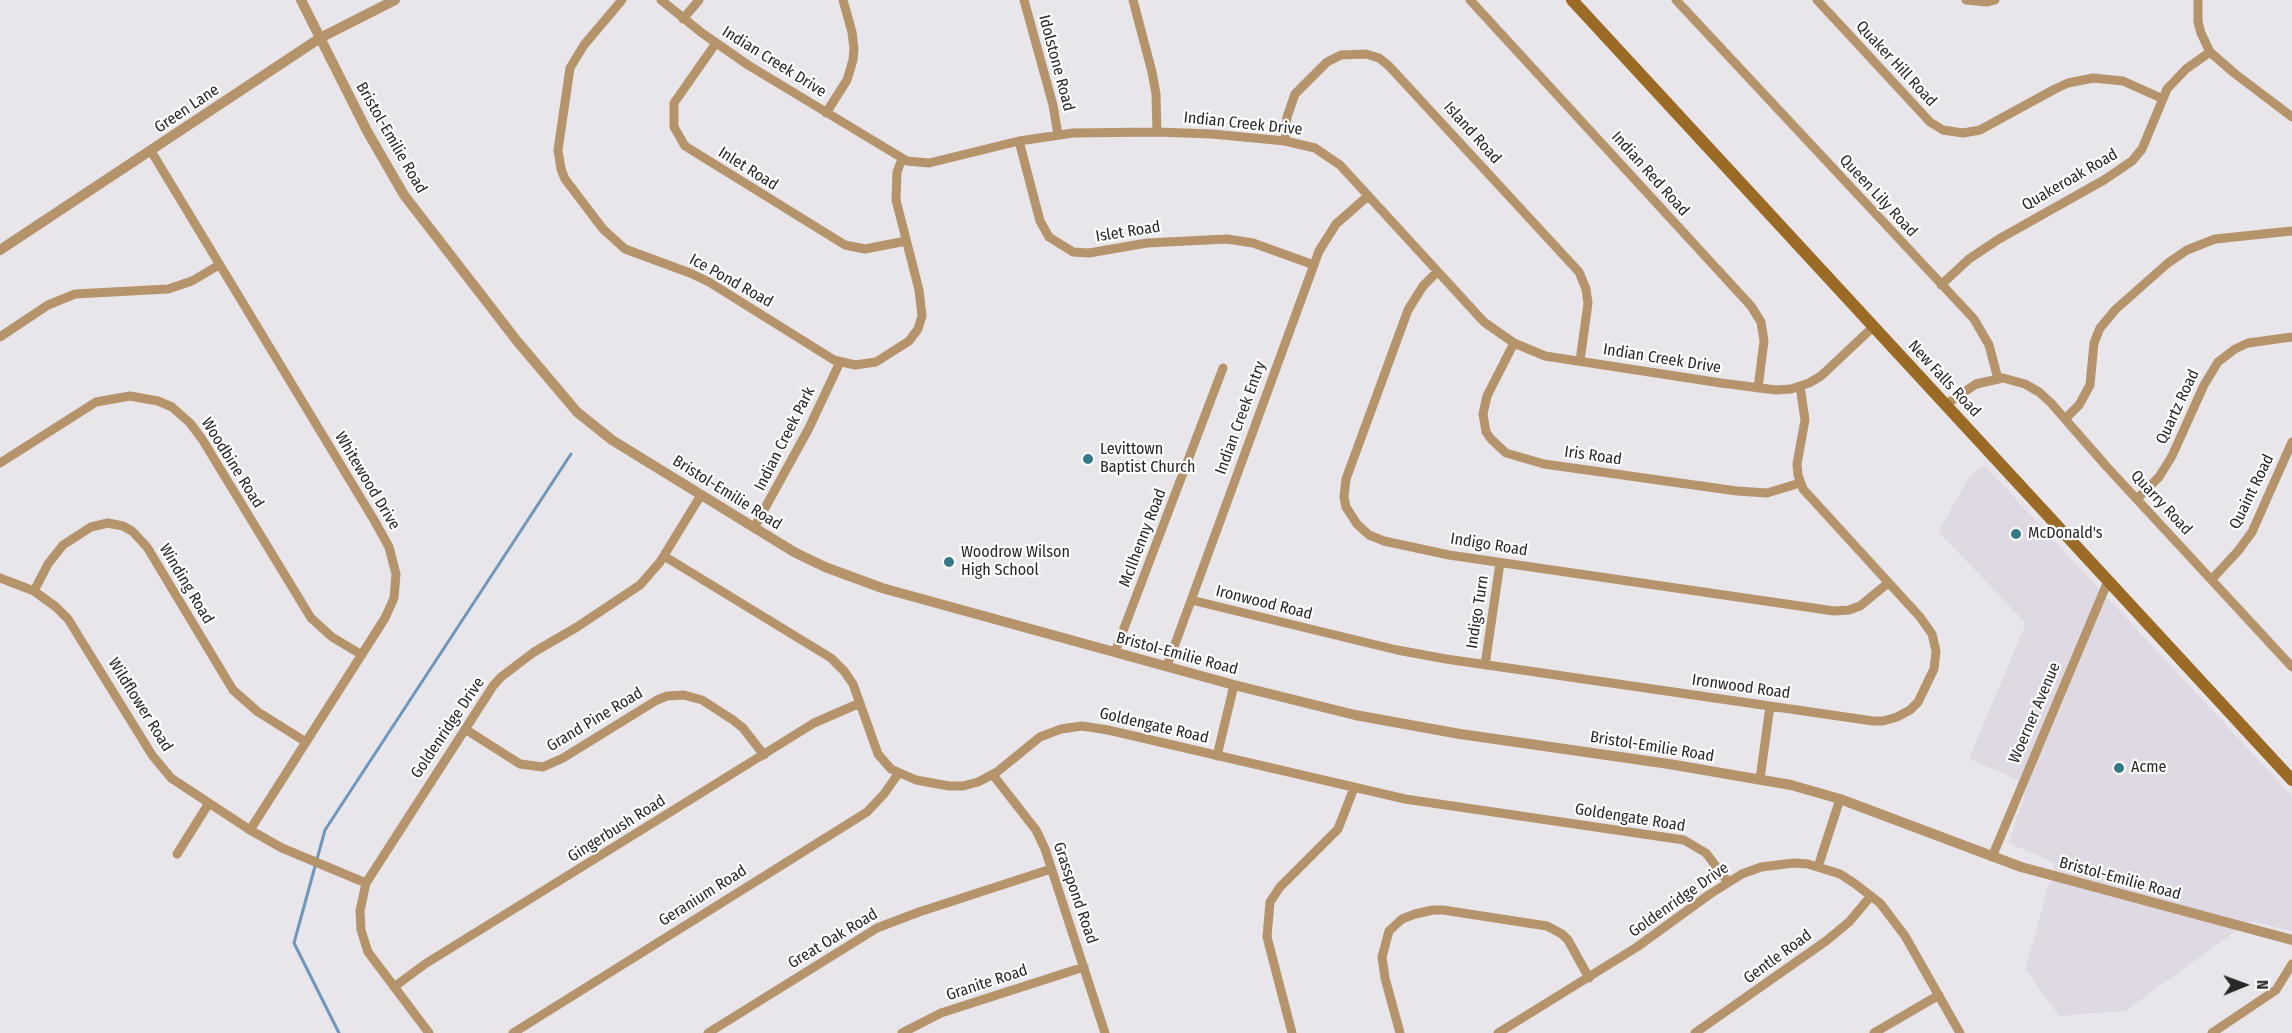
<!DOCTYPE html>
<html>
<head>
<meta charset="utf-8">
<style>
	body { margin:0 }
	#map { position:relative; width:2292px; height:1033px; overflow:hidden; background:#e8e6ea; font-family:"Fira Sans Condensed",sans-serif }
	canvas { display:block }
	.north { position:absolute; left:2214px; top:955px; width:60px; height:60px; -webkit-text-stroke:4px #fff; paint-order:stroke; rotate:89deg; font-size:16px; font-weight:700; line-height:24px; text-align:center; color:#282729 }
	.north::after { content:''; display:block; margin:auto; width:21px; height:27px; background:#282729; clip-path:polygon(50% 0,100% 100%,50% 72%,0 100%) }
</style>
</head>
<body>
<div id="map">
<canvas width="2292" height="1033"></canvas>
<div class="north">N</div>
</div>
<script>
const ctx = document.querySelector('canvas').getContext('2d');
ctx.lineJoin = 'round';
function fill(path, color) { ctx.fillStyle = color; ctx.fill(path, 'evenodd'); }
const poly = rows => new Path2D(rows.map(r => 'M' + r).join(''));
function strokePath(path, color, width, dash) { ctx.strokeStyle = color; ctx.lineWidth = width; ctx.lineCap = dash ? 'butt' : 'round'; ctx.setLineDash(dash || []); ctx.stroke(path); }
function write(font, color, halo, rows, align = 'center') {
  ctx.font = font + ' "Fira Sans Condensed",sans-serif'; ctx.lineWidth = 4.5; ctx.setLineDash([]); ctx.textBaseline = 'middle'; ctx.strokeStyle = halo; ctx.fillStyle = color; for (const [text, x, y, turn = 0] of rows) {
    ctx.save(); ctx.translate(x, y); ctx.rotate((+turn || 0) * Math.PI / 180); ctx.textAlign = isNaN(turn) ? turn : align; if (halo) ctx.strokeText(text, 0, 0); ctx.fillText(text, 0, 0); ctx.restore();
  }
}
fill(poly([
	[1985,466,2292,796,2292,931,2250,921,2125,1011,2059,1016,2025,969,2055,863,2009,843,2028,784,1969,759,2026,623,1938,532,1971,474]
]), '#dfd9e4');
strokePath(poly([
	[339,1033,294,943,325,830,571,454]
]), '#7096ba', 3);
strokePath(poly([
	[622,0,584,45,570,68,558,150,561,169,565,179,603,229,625,249,690,273,709,282,834,360,855,365,876,362,909,341,918,329,922,316,919,290,896,200,897,172,902,159],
	[661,0,702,33,748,65,907,161,929,163,1019,141,1073,133,1157,132,1212,134,1285,141,1315,148,1340,165,1484,322,1514,343,1545,356,1721,383,1776,390,1791,389,1809,383,1821,376,1873,327],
	[1024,0,1053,105,1058,135],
	[1133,0,1152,72,1156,94,1157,132],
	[1470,0,1751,306,1761,322,1764,341,1758,388],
	[1676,0,1974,319,1989,345,1998,379],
	[1817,0,1930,122,1943,130,1963,133,1980,130,2055,89,2068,83,2093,78,2123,81,2161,98],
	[1966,0,1987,2,1995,0],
	[2198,0,2198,22,2201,33,2210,52,2234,73,2292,117],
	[683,19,699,0],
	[716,43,674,103,674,127,685,146,845,245,865,249,906,241],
	[826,113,847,80,853,60,854,49,852,32,843,0],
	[1019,141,1040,221,1049,237,1073,252,1089,253,1147,243,1227,239,1253,243,1314,265],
	[1285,141,1287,117,1295,94,1327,62,1341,55,1366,54,1379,58,1389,66,1579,272,1586,289,1588,303,1580,361],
	[151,151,374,520,389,547,396,574,394,598,385,618,250,830],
	[1437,272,1423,286,1408,310,1346,479,1344,497,1346,507,1357,524,1369,535,1384,541,1449,555,1834,611,1849,610,1860,606,1888,583],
	[1941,285,1969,259,1999,239,2104,180,2132,161,2142,149,2167,89,2186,69,2210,52],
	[0,337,48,305,75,294,168,289,192,281,219,265],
	[1514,343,1487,396,1483,414,1486,432,1491,439,1506,453,1544,464,1737,491,1767,493,1800,483],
	[1945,405,1976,384,2003,378,2025,384,2039,392,2051,403,2107,467,2292,667],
	[2065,419,2079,405,2090,385,2094,343,2100,328,2116,309,2168,263,2187,250,2215,239,2292,231],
	[0,463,96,402,130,396,158,401,172,407,190,423,202,439,311,618,332,637,362,655],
	[2137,499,2159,477,2172,456,2204,385,2218,362,2235,349,2248,343,2292,337],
	[754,528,809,428,840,362],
	[664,556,831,658,844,671,853,684,878,754,891,769,916,780,949,786,963,786,978,782,997,772,1040,737,1061,729,1082,726,1108,730,1405,799,1684,840,1706,853,1728,882],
	[0,578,34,591,56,607,68,619,152,755,171,778,250,830,282,848,366,883],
	[2212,579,2238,551,2252,532,2292,442],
	[34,591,48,564,63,545,91,527,108,523,123,526,132,531,147,547,233,690,258,712,306,742],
	[1191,600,1397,650,1446,659,1873,721,1883,721,1897,717,1910,710,1918,702,1934,669,1936,651,1932,634,1920,617,1803,489,1798,475,1797,464,1805,420,1800,386],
	[1115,652,1223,368],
	[1485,665,1500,563],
	[1167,666,1319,251,1336,224,1368,196],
	[465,729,520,764,543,767,563,758,657,700,667,696,684,695,702,700,733,720,743,728,764,755],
	[1217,756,1234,685],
	[993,775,1036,830,1045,849,1105,1033],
	[1760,779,1770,706],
	[177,854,209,803],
	[1992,857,2108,581],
	[1818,867,1840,799],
	[394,987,425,964,814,723,860,703],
	[429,1033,368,952,361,930,360,911,366,883,493,686,501,677,534,652,577,627,640,585,660,562,701,495],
	[513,1033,867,812,884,794,898,774],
	[708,1033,877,928,919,912,1051,869],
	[902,1033,941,1013,1084,967],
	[1292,1033,1267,937,1270,902,1280,887,1338,829,1354,788],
	[1400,1033,1385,978,1382,957,1389,931,1402,919,1415,914,1433,910,1443,910,1547,926,1562,934,1568,940,1589,978],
	[1498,1033,1637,947,1710,894,1742,874,1761,867,1794,863,1808,864,1840,874,1854,883,1880,903,1905,936,1960,1033],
	[1695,1033,1826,941,1849,922,1871,896],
	[1874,1033,1939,995],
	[2212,1033,2276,990,2292,964]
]), '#b5946b', 9);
strokePath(poly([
	[301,0,367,131,404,195,517,341,577,412,612,440,794,552,825,567,882,588,1234,685,1355,715,1460,734,1669,764,1791,785,1840,799,2021,867,2292,940],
	[0,250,320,38,395,0]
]), '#b5946b', 10);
strokePath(poly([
	[1572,0,2292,780]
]), '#9b6a25', 12);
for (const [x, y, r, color] of [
	[1088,459,6,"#357989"],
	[2016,534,6,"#357989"],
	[949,562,6,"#357989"],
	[2119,768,6,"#357989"]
]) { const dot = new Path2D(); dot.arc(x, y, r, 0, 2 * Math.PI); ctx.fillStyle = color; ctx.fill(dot); strokePath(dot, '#fff', 2); }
write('16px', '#282729', '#fff', [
	["Indian Creek Drive",774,62,32],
	["Idolstone Road",1056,63,75],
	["Quaker Hill Road",1896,64,47],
	["Green Lane",187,109,-34],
	["Indian Creek Drive",1243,124,6],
	["Island Road",1472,133,48],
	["Bristol-Emilie Road",391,138,60],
	["Inlet Road",748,169,32],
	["Indian Red Road",1650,174,48],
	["Quakeroak Road",2070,180,-30],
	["Queen Lily Road",1878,196,47],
	["Islet Road",1128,232,-9],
	["Ice Pond Road",731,281,29],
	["Indian Creek Drive",1662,359,9],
	["New Falls Road",1944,379,47],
	["Quartz Road",2178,407,-65],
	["Indian Creek Entry",1241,418,-70],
	["Indian Creek Park",785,439,-63],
	["Iris Road",1593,456,8],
	["Woodbine Road",232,463,58],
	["Whitewood Drive",367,481,59],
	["Quaint Road",2252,492,-64],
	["Bristol-Emilie Road",727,493,32],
	["Quarry Road",2161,503,47],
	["McIlhenny Road",1143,538,-69],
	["Indigo Road",1489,545,9],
	["Winding Road",186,584,59],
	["Ironwood Road",1264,603,14],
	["Indigo Turn",1478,612,-81],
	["Bristol-Emilie Road",1177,654,15],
	["Ironwood Road",1741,687,8],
	["Wildflower Road",140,705,58],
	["Woerner Avenue",2035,713,-67],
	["Grand Pine Road",595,720,-31],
	["Goldengate Road",1154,726,13],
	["Goldenridge Drive",448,728,-56],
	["Bristol-Emilie Road",1652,747,9],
	["Goldengate Road",1630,818,9],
	["Gingerbush Road",617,829,-32],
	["Bristol-Emilie Road",2120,879,15],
	["Grasspond Road",1075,893,71],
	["Geranium Road",703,896,-32],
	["Goldenridge Drive",1679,900,-35],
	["Great Oak Road",833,939,-31],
	["Gentle Road",1778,957,-36],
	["Granite Road",987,983,-18]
]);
write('16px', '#282729', '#fff', [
	["Levittown",1100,450],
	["Baptist Church",1100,468],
	["McDonald's",2028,534],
	["Woodrow Wilson",961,553],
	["High School",961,571],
	["Acme",2131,768]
], 'left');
</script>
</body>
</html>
